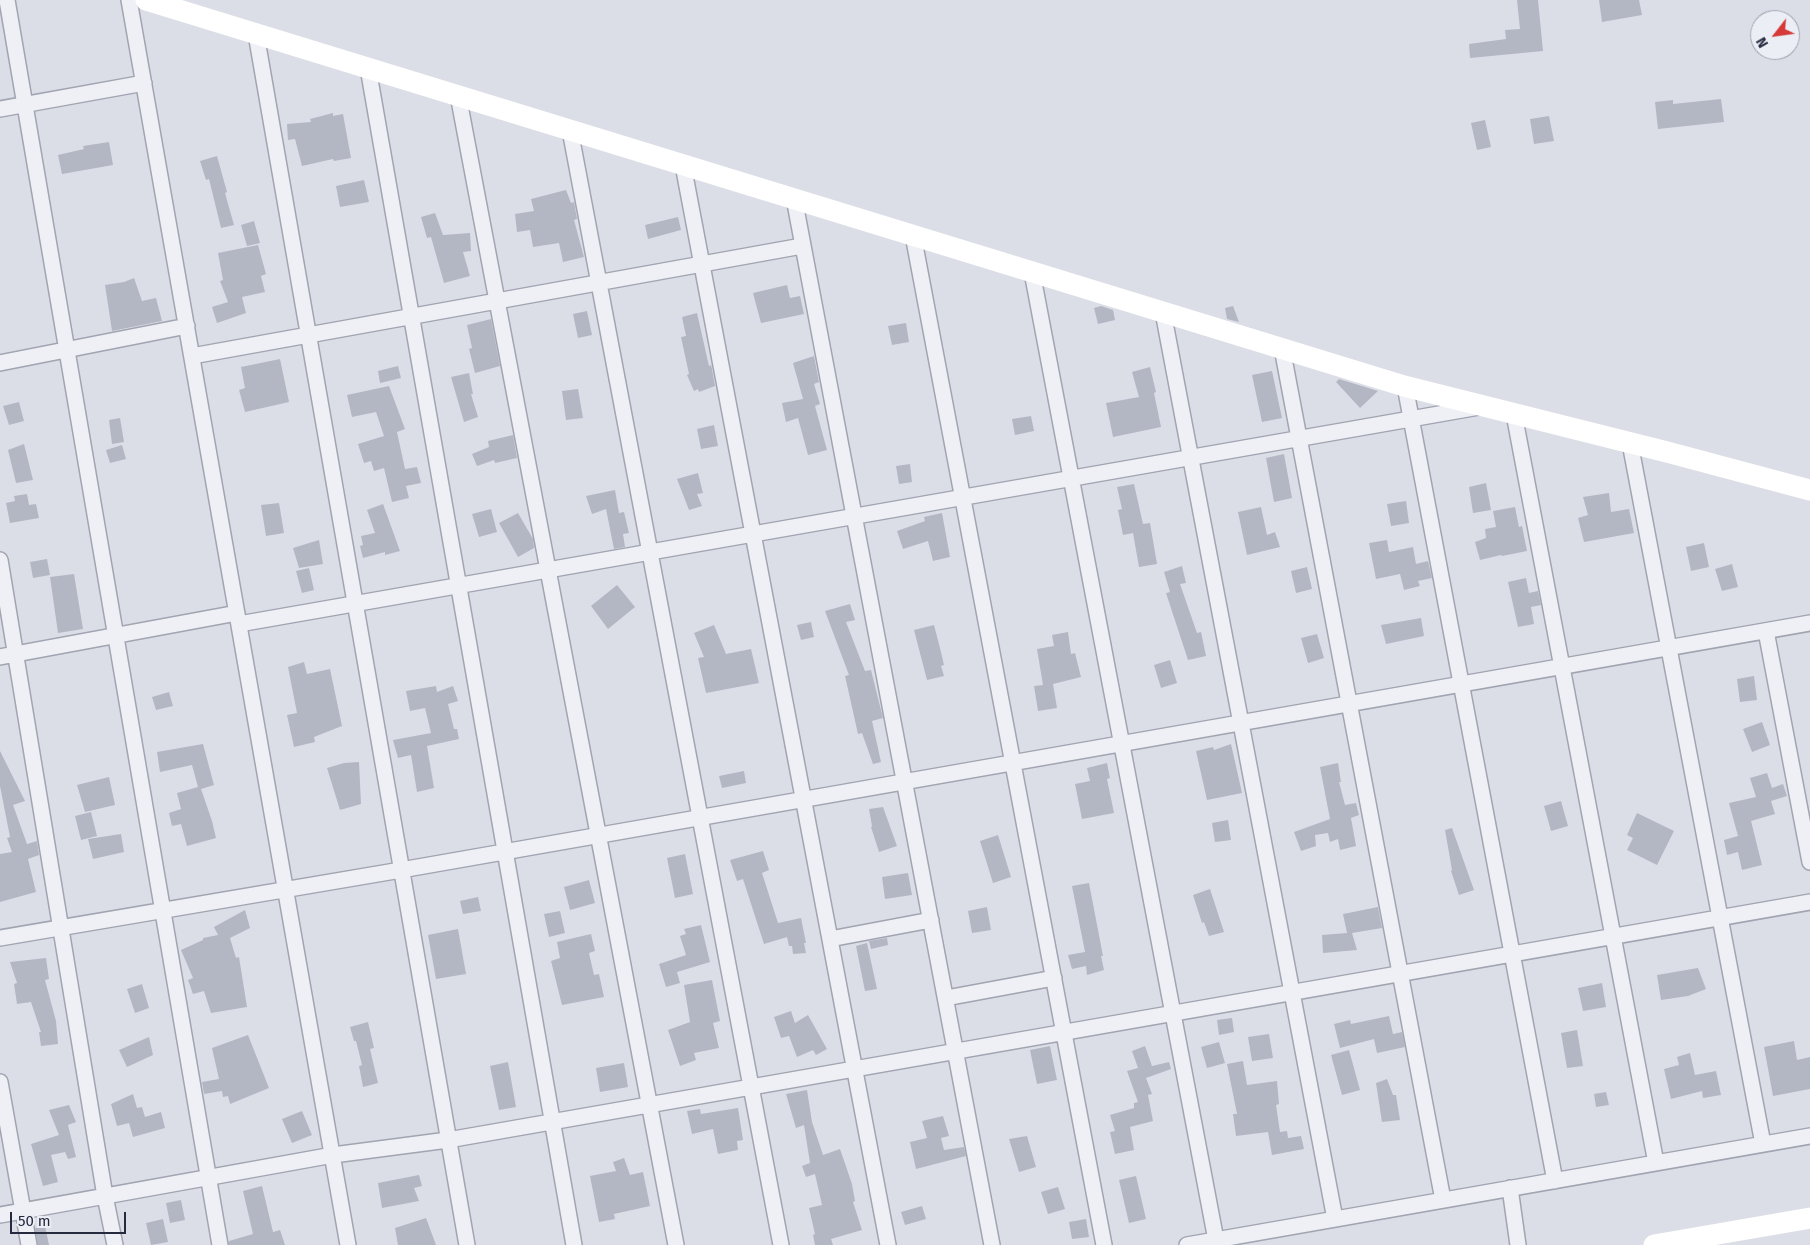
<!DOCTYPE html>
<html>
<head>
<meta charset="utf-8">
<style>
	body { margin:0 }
	#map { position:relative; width:1810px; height:1245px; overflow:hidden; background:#dcdee7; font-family:"Fira Sans",sans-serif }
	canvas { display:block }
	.north { position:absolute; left:1750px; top:10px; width:50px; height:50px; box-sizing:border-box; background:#ebeef5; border:1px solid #9ca0ac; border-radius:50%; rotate:240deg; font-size:14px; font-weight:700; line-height:20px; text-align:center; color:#252a3e }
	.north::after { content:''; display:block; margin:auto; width:18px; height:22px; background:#d53a38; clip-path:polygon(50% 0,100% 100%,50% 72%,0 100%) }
	.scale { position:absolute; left:10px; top:1212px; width:116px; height:22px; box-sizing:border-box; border:2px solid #252a3e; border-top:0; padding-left:6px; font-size:15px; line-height:18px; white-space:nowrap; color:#252a3e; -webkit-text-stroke:4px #ebeef5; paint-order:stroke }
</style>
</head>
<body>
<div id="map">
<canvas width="1810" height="1245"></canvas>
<div class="north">N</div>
<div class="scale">50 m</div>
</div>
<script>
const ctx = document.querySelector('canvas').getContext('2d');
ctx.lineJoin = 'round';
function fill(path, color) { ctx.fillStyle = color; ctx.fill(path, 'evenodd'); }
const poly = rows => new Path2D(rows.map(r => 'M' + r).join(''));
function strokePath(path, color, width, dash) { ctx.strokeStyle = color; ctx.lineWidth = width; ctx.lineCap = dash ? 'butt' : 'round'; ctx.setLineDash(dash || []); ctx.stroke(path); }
fill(poly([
	[1517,0,1538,0,1543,51,1470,58,1469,44,1506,39,1505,30,1520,29],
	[1599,0,1639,0,1642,15,1602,22],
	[1721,99,1724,122,1658,129,1655,102,1673,100,1673,104],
	[333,113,333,116,343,114,351,158,334,161,333,159,302,166,295,139,288,140,287,124,311,122,310,119],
	[1549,116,1554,141,1534,144,1530,119],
	[1485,120,1491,147,1477,150,1471,123],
	[109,142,113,165,62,174,58,155,84,149,83,146],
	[217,156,227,192,225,193,234,225,221,228,209,179,206,180,200,161],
	[364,180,369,202,340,207,336,186],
	[566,190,571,203,574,202,577,219,574,220,584,257,563,262,559,243,533,247,530,230,517,232,515,214,534,211,531,199],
	[435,213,443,235,470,233,471,251,463,252,470,276,444,283,431,237,427,238,421,217],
	[678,217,681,230,648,239,645,225],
	[254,221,260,243,247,246,241,225],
	[258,245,266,274,261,276,265,292,242,297,246,313,217,323,212,307,228,302,220,281,223,280,218,253],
	[134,278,142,301,156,298,162,321,112,331,105,285,124,282],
	[787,285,790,298,800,296,804,314,761,323,753,293],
	[1101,306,1113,310,1115,320,1098,324,1094,308],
	[1233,306,1239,322,1227,319,1225,308],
	[587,311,592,335,578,338,573,314],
	[697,313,709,366,711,365,712,369,715,386,699,392,698,389,694,391,687,375,689,374,681,337,686,336,682,317],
	[491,319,500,366,475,373,469,349,472,348,467,325],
	[906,323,909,342,892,345,888,326],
	[814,356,819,382,814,384,820,404,815,406,827,450,808,455,798,418,786,422,782,403,803,399,793,363],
	[280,359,289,402,245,412,239,390,245,388,241,367],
	[398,366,401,378,380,383,378,371],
	[1150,367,1156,392,1154,393,1161,427,1113,437,1106,403,1139,397,1132,372],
	[1272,371,1282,418,1262,422,1252,375],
	[469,373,473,394,471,394,478,417,464,422,451,377],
	[1339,379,1378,391,1360,408,1336,382],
	[389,386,405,429,397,432,405,469,417,467,421,483,406,486,409,498,392,502,384,468,374,471,371,461,364,463,358,444,384,436,376,412,352,417,347,395],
	[578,389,583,418,566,420,562,391],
	[19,402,24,421,9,425,3,406],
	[1031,416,1034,431,1015,435,1012,419],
	[120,418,124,442,112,444,109,420],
	[714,425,718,446,701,449,697,429],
	[513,435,517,458,495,463,494,460,477,466,472,454,489,447,488,441],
	[24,444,33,480,16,483,8,450],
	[122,445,126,459,110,463,106,450],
	[1284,454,1292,498,1274,502,1266,458],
	[910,464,912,482,899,484,896,466],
	[698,473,703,493,697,494,702,506,689,510,677,479],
	[1486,483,1491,510,1473,513,1469,487],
	[1134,484,1143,524,1150,523,1157,564,1139,567,1133,533,1123,535,1118,510,1122,509,1117,487],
	[615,490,619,513,624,512,629,533,623,534,625,547,614,549,606,509,592,514,586,496],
	[1609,493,1611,512,1629,509,1634,533,1584,542,1578,518,1588,515,1583,497],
	[27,494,29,505,36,504,39,518,10,523,6,503,15,501,14,496],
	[1406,501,1409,523,1391,526,1387,504],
	[279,503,284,533,266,536,261,505],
	[383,504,400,551,385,555,385,552,363,558,360,546,363,545,361,536,375,533,367,510],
	[1261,507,1267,535,1275,532,1280,547,1247,555,1238,512],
	[1515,507,1519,527,1522,526,1527,551,1502,556,1501,555,1480,560,1475,542,1486,538,1485,529,1496,527,1493,511],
	[491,509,497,532,479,537,472,514],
	[518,513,533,539,534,548,518,557,499,523],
	[942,513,950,557,933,561,928,541,903,549,897,531,925,521,924,517],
	[319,540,323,564,299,568,293,548],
	[1387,540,1389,552,1413,547,1416,564,1428,561,1432,578,1418,581,1420,586,1404,590,1400,574,1376,579,1369,543],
	[1704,543,1709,567,1691,571,1686,547],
	[47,559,50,575,33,578,30,562],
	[1732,564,1738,587,1722,591,1715,569],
	[1182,566,1186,583,1180,584,1197,633,1201,632,1206,656,1188,660,1166,593,1170,592,1164,572],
	[1307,567,1312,589,1296,593,1291,571],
	[309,568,314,590,302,593,296,571],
	[74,574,83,629,58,633,50,577],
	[1526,578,1529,593,1538,591,1541,605,1531,607,1534,624,1518,627,1508,582],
	[617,585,635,607,608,629,591,606],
	[850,604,855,620,846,622,865,671,871,670,883,718,872,721,881,762,873,764,862,733,858,734,845,676,849,675,825,611],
	[1421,618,1424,636,1386,644,1381,625],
	[811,622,814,637,801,640,797,625],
	[714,625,726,654,751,649,759,683,706,693,698,658,704,657,694,633],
	[934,625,941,652,944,665,941,666,944,676,927,680,914,630],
	[1068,632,1071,654,1075,653,1081,677,1053,684,1057,708,1038,711,1034,686,1043,685,1037,649,1054,646,1052,635],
	[1317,634,1324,658,1308,663,1301,638],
	[1170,660,1177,683,1161,688,1154,665],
	[304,662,307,674,330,669,342,726,314,737,315,742,294,747,287,715,297,713,288,667],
	[1754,676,1757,700,1740,702,1737,679],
	[436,686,437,692,453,686,458,701,448,704,454,729,457,729,459,739,427,746,434,788,417,792,411,755,398,758,393,740,431,733,425,708,410,711,406,691],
	[169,692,173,706,156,710,152,697],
	[1762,722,1770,745,1752,752,1743,729],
	[203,744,214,785,201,789,212,821,216,838,187,846,181,824,172,826,169,813,181,809,177,793,198,787,192,765,160,772,157,752],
	[1231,744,1242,793,1207,800,1196,751,1213,747,1214,750],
	[0,751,25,801,13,805,27,844,37,841,39,855,28,859,36,892,0,902,0,854,12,852,7,838,10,837,0,786],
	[359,762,361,804,340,810,327,768,344,763],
	[1107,763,1110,778,1107,779,1114,813,1082,819,1075,784,1090,781,1087,768],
	[1338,763,1341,782,1339,782,1345,805,1356,803,1359,815,1351,818,1356,846,1340,850,1338,839,1330,842,1328,833,1315,835,1316,846,1301,851,1294,832,1330,819,1320,767],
	[744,771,746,783,722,788,719,776],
	[1767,773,1772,788,1783,784,1787,796,1771,801,1775,814,1751,821,1762,865,1742,870,1738,852,1727,855,1724,840,1738,836,1729,803,1756,797,1750,778],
	[109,777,115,805,85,812,77,785],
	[1561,801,1568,826,1551,831,1544,806],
	[883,807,897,846,879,852,871,827,872,826,869,809],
	[91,812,97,836,81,840,75,816],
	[1637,813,1674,831,1657,865,1627,850,1633,838,1627,835],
	[1228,820,1231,840,1215,842,1212,823],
	[1452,828,1474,890,1459,895,1451,871,1452,870,1445,830],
	[121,834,124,852,93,859,88,839],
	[998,835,1011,877,993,883,980,841],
	[763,851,769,870,762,873,778,923,801,918,806,943,804,943,806,953,793,954,792,946,789,946,787,937,764,944,743,879,737,881,730,860],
	[685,854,693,894,675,898,667,858],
	[908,873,912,895,885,899,882,877],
	[589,880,595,903,570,910,564,887],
	[1089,883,1103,956,1101,956,1104,970,1087,975,1086,966,1072,969,1068,955,1085,952,1072,886],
	[1210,889,1224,932,1209,936,1204,922,1202,923,1193,895],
	[478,897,481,911,463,914,460,901],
	[987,907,991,930,972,933,968,911],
	[1378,907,1382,928,1352,933,1357,950,1323,953,1322,935,1347,933,1343,914],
	[245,910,250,928,230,938,236,958,239,957,247,1007,211,1013,204,991,193,994,188,980,193,978,181,950,203,940,203,938,218,935,214,927],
	[560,911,565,933,549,937,544,914],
	[701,925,710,962,677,972,680,983,666,987,659,964,686,955,680,936,686,934,684,929],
	[458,929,466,974,436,979,428,935],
	[591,934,595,951,589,953,594,975,599,974,604,997,562,1005,551,961,560,958,557,942],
	[887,938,888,945,871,949,869,941],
	[867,943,877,989,865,991,856,946],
	[46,958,49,979,45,980,56,1021,58,1044,41,1046,39,1032,41,1032,31,1002,17,1004,14,984,17,983,10,962],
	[1698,968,1706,989,1688,996,1661,1000,1657,975],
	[712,980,720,1021,713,1023,719,1048,694,1053,696,1060,680,1066,668,1030,690,1022,684,985],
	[1602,983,1606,1007,1583,1011,1578,988],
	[142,984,149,1008,135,1013,127,989],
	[791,1011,795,1023,808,1015,827,1049,816,1055,813,1050,797,1057,789,1036,781,1038,774,1017],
	[1389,1016,1393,1034,1402,1032,1405,1047,1377,1053,1374,1039,1340,1048,1334,1024,1350,1020,1351,1024],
	[1232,1018,1234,1032,1219,1035,1217,1020],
	[368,1022,374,1048,370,1049,378,1083,363,1087,359,1066,362,1065,356,1041,354,1041,350,1027],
	[1577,1030,1583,1066,1567,1068,1561,1033],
	[1269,1034,1273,1058,1252,1061,1248,1037],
	[248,1035,269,1088,230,1104,228,1096,223,1097,222,1091,204,1094,202,1082,219,1079,212,1048],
	[149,1037,153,1055,127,1067,119,1050],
	[1794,1041,1797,1060,1810,1057,1810,1089,1773,1096,1764,1047],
	[1219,1042,1225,1063,1207,1068,1201,1047],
	[1050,1046,1057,1080,1037,1084,1030,1050],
	[1145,1046,1152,1066,1169,1062,1171,1069,1146,1078,1152,1094,1148,1095,1153,1121,1130,1127,1134,1150,1115,1154,1110,1132,1115,1131,1110,1115,1134,1108,1134,1103,1138,1102,1127,1071,1138,1068,1132,1051],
	[1349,1050,1360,1090,1342,1095,1331,1055],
	[1690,1053,1695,1075,1716,1071,1721,1095,1703,1098,1702,1091,1671,1099,1664,1069,1679,1065,1677,1057],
	[1243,1061,1247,1085,1277,1081,1279,1104,1276,1105,1280,1132,1287,1131,1288,1138,1301,1136,1304,1149,1272,1155,1268,1132,1236,1136,1233,1114,1237,1114,1227,1064],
	[508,1062,516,1107,499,1110,490,1066],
	[624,1063,628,1087,600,1092,596,1068],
	[1387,1079,1393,1095,1396,1095,1400,1120,1382,1122,1376,1083],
	[807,1090,812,1122,823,1155,840,1149,852,1184,855,1201,853,1202,862,1230,831,1239,833,1245,815,1245,813,1235,815,1234,809,1208,822,1205,815,1174,806,1177,802,1166,810,1163,804,1125,796,1128,786,1094],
	[1606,1092,1609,1105,1596,1107,1594,1094],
	[133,1094,137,1108,142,1107,145,1117,161,1112,165,1128,133,1137,129,1123,117,1126,111,1104],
	[69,1105,76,1122,68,1125,76,1157,68,1159,65,1152,51,1155,58,1182,43,1186,31,1144,59,1135,49,1110],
	[738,1108,743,1140,737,1141,738,1150,718,1154,713,1129,692,1134,687,1111,700,1109,701,1114],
	[302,1111,312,1135,292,1143,282,1119],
	[943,1116,949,1136,941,1138,944,1150,964,1147,966,1156,916,1169,910,1142,927,1138,922,1121],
	[1027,1136,1036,1167,1019,1172,1009,1139],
	[624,1158,630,1175,643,1172,650,1206,614,1214,615,1219,599,1222,590,1176,616,1171,613,1162],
	[419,1175,422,1186,414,1188,419,1201,382,1208,378,1183],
	[1136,1176,1146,1219,1129,1223,1119,1180],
	[262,1186,273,1232,280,1230,285,1245,229,1245,229,1241,253,1234,243,1191],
	[1058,1187,1065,1209,1048,1214,1041,1192],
	[181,1200,185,1220,170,1223,166,1203],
	[922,1206,926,1219,905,1225,901,1212],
	[426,1218,436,1245,398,1245,395,1228],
	[163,1219,168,1242,151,1245,146,1223],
	[1086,1219,1089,1237,1072,1239,1069,1222],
	[45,1226,49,1245,38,1245,35,1228]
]), '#b3b7c4');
const street = poly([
	[7,0,220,1245],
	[129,0,348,1245],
	[256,34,467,1245],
	[368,68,574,1245],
	[458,95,676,1245],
	[0,109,144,83],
	[570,130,781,1245],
	[683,165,888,1245],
	[794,198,992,1245],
	[913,235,1104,1245],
	[1032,272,1216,1240],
	[1163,312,1335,1219],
	[1282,348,1443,1200],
	[192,356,802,246],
	[0,363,187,326],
	[1405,386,1555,1181],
	[1514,414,1656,1163],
	[1630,443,1763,1144],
	[0,560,105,1196,115,1245],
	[239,624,1479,407],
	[1766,631,1810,862],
	[0,657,237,613],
	[0,938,401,870,1810,623],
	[830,939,931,920],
	[946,998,1054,978],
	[0,1082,29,1245],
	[1510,1188,1518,1245],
	[0,1215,333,1155,448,1140,1810,902],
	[1187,1245,1810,1136]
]);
strokePath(street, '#a1a4b1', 18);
strokePath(street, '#eff0f5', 15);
strokePath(poly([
	[146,0,1404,386,1667,452,1810,490],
	[1654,1245,1810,1218]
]), '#fff', 21);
</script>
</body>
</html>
